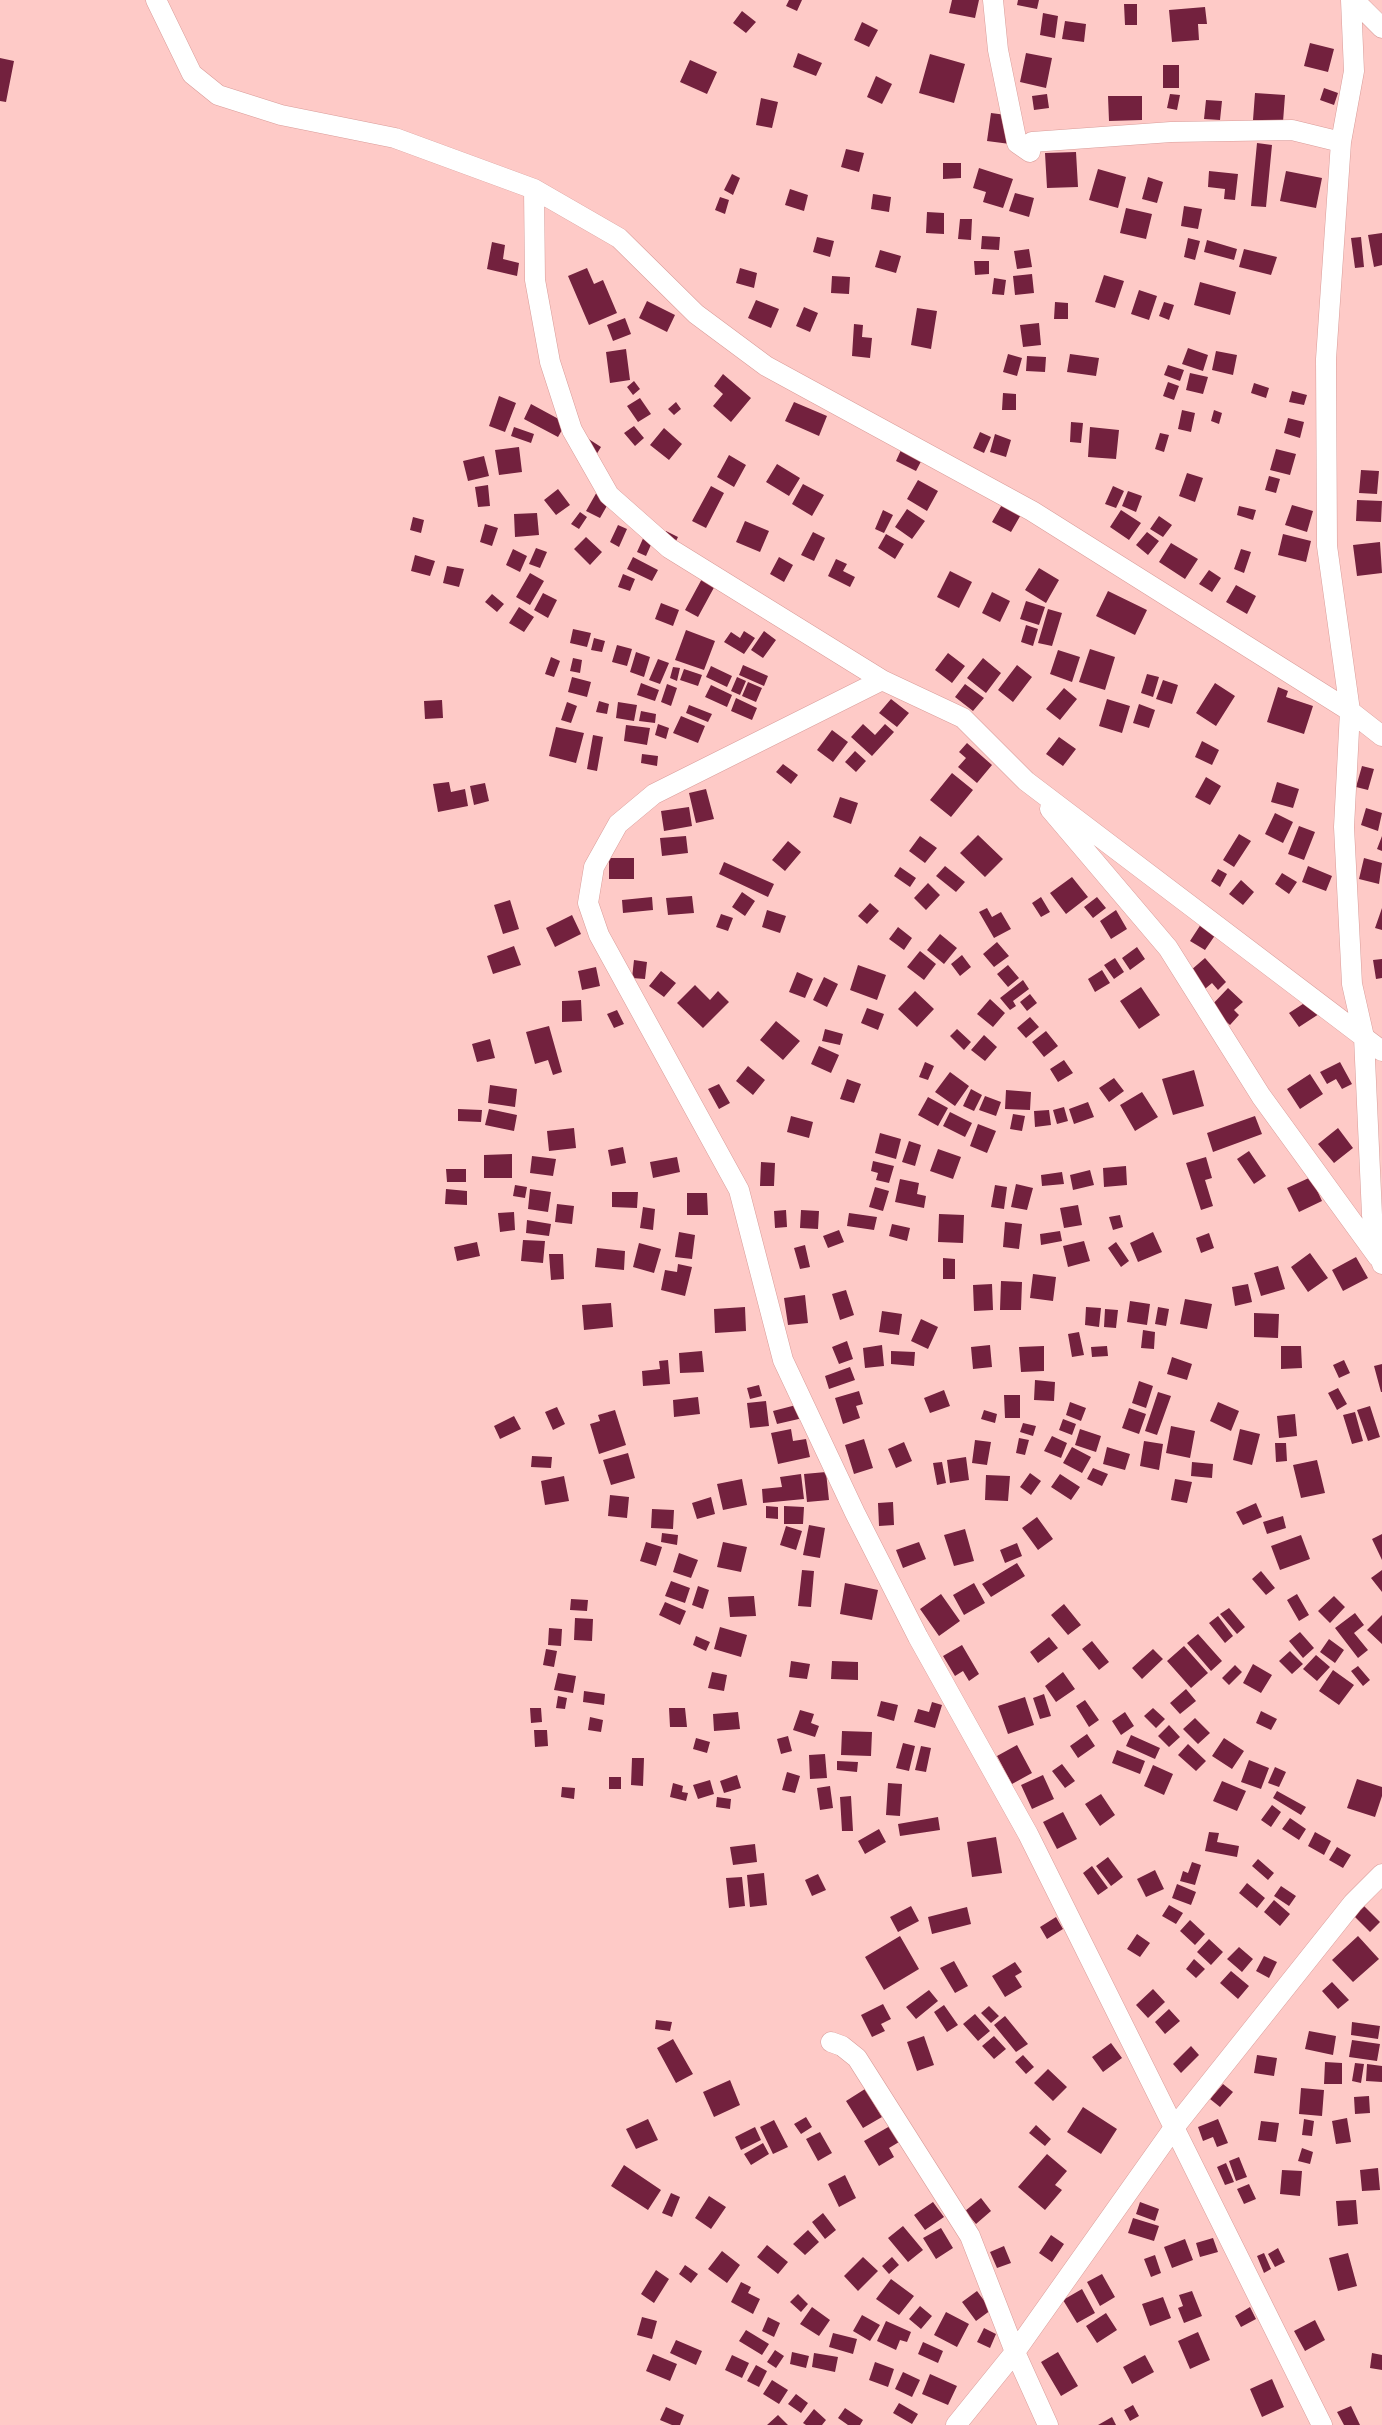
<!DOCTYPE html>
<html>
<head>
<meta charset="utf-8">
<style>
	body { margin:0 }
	canvas { display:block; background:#fecac7 }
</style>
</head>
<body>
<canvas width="1382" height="2425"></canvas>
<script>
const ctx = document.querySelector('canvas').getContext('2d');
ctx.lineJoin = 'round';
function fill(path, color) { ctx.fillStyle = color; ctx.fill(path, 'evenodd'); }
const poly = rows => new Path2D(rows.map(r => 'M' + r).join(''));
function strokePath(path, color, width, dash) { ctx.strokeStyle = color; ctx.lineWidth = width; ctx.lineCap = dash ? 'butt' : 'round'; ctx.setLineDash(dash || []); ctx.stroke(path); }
fill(poly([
	[789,0,802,0,797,11,786,6],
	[952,0,979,0,975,18,949,13],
	[1018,0,1039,0,1037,9,1017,5],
	[1124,4,1137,4,1137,25,1125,25],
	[1205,7,1207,24,1198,24,1199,40,1172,42,1169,10],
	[742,11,756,22,746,33,733,23],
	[1043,13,1058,16,1055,38,1040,35],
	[1065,21,1086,24,1084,42,1062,39],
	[862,22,878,30,869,47,854,40],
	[1310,43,1334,49,1328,72,1304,66],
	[798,53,822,63,816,76,793,67],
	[1026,53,1052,58,1046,88,1020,82],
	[930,54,965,64,954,103,919,93],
	[0,58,14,61,6,102,0,101],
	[690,60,717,72,707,94,680,82],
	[1163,65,1179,65,1179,88,1163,88],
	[876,76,892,84,882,104,867,97],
	[1324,88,1338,93,1334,105,1320,100],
	[1255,93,1285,95,1283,122,1253,120],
	[1047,94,1049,108,1034,110,1032,96],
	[1170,94,1180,95,1177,110,1167,108],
	[1108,96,1142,96,1142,120,1109,121],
	[761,98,778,102,772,128,756,125],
	[1206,100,1222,101,1220,120,1204,119],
	[991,113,1014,116,1010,144,987,141],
	[1257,143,1272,145,1266,207,1251,206],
	[846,149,864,153,859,172,841,167],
	[1076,152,1078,187,1047,188,1045,153],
	[943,163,961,163,961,178,943,179],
	[979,168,1013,179,1003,208,983,202,986,192,973,188],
	[1098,169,1126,177,1118,208,1089,200],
	[1209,171,1238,174,1235,200,1224,199,1225,189,1208,187],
	[1286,171,1322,178,1316,208,1280,201],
	[732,174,740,178,733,195,724,190],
	[1148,177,1163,182,1157,203,1142,199],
	[790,189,808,195,804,211,785,205],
	[1015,193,1034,198,1029,217,1009,211],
	[873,194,891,197,889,212,871,209],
	[720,197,729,200,725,214,715,210],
	[1184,206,1202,209,1198,229,1181,226],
	[1126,208,1152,214,1146,239,1120,233],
	[927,212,944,213,944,234,926,233],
	[960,219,972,219,971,240,958,239],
	[1382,233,1382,265,1374,267,1368,235],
	[982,236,1000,237,999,250,981,249],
	[817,237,834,241,830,257,813,252],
	[1361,237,1364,267,1355,268,1351,238],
	[1188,238,1200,241,1195,260,1184,257],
	[1207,240,1237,249,1234,260,1204,252],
	[492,242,505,245,503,259,519,263,517,276,487,269],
	[1029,249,1032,267,1017,269,1014,251],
	[1244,249,1277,257,1271,275,1239,267],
	[880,250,901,256,896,273,875,267],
	[974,261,989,261,989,274,975,275],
	[587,268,594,284,603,280,617,313,589,325,568,276],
	[740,268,757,273,754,288,736,283],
	[1032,274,1034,293,1015,295,1013,276],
	[1104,275,1124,281,1115,308,1095,302],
	[832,276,850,277,849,294,831,293],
	[994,278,1006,280,1004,295,992,294],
	[1200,282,1236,292,1230,315,1194,305],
	[1139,290,1157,296,1149,320,1131,314],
	[756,300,779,309,771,328,748,318],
	[647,301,675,315,667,332,639,318],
	[1055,302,1068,303,1068,319,1054,319],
	[1164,302,1174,305,1169,320,1159,316],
	[804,307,818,313,810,332,796,326],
	[917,308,937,311,931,349,911,345],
	[625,318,631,334,613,341,607,325],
	[1039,323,1041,345,1023,347,1020,325],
	[854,324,863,325,862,337,872,338,870,358,852,356],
	[1188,348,1208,355,1203,371,1182,364],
	[626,349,630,380,610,383,606,352],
	[1216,351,1237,355,1233,375,1212,370],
	[1008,354,1022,358,1017,376,1003,372],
	[1070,354,1099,358,1096,376,1067,372],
	[1027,356,1046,357,1045,372,1026,371],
	[1168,365,1184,370,1180,381,1164,375],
	[1190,373,1208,377,1203,394,1186,390],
	[723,374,751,398,731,422,713,406,723,394,714,386],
	[634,381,640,389,633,395,627,387],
	[1168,382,1179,386,1174,400,1163,396],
	[1254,383,1269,388,1266,398,1251,393],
	[1292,391,1307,395,1304,405,1289,402],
	[1003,393,1016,394,1016,410,1002,410],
	[499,396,516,403,505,432,489,426],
	[640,398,651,414,638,422,627,406],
	[676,402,681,409,674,415,668,409],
	[794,402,827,416,819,436,785,421],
	[531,404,566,423,558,437,524,419],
	[1182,410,1195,413,1191,432,1178,429],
	[1214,410,1222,413,1219,424,1211,421],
	[1288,418,1304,422,1300,438,1284,433],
	[1071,422,1083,423,1081,443,1070,442],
	[634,426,644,438,635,446,624,433],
	[514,427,534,434,531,443,511,436],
	[1090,427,1119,430,1116,459,1088,457],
	[664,428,682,444,669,460,650,445],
	[980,432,991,437,984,453,973,448],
	[1160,433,1169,435,1164,452,1155,449],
	[995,434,1011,440,1006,457,990,452],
	[584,436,601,447,593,460],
	[905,441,926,452,916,471,896,461],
	[519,447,522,472,499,475,495,450],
	[1276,449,1296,454,1290,475,1270,470],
	[729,455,746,465,734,487,717,477],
	[484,456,489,476,468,481,463,461],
	[777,464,800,478,789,496,766,482],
	[1361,470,1379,471,1377,494,1359,493],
	[1187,473,1203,478,1195,502,1179,496],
	[1269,476,1280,479,1276,493,1265,490],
	[918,480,938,491,927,511,907,499],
	[803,484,824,495,812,516,792,504],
	[488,485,490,506,478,507,475,487],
	[711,486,724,493,706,528,692,521],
	[1113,486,1124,491,1116,508,1105,504],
	[558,489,570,505,556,515,544,500],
	[598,490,612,497,600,518,586,511],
	[1128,491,1142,496,1136,512,1122,506],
	[1357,500,1382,501,1381,522,1356,521],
	[1004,501,1023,511,1011,532,992,522],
	[1292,505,1313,511,1307,532,1285,525],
	[1239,506,1256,510,1253,520,1237,515],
	[907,509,925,521,912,539,895,527],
	[883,510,893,515,884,533,875,529],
	[1121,510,1141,523,1129,540,1110,527],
	[580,512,587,517,579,529,571,524],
	[537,513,539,535,515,537,514,514],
	[1159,516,1172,525,1163,537,1150,529],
	[413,517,424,520,421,533,410,530],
	[745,521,769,531,760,552,736,542],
	[485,524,498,528,492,546,480,542],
	[618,525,627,529,619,547,610,542],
	[649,525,658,529,646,556,637,552],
	[666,531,678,537,672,549,659,543],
	[813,532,825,538,814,561,801,555],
	[1147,532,1159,541,1148,555,1136,545],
	[886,534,904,544,895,559,878,548],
	[1283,534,1311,541,1306,562,1278,555],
	[586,537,602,552,590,565,574,549],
	[1380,542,1382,573,1357,576,1353,545],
	[1171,543,1198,559,1185,579,1159,562],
	[536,548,547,552,540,568,529,564],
	[513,549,527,556,520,572,506,565],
	[1241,549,1251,552,1244,573,1234,569],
	[415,555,435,561,430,576,411,571],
	[633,557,658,570,652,581,627,569],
	[779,557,793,565,784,582,770,574],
	[836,559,847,564,843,571,855,577,850,587,828,576],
	[447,566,464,569,459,587,443,583],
	[1039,568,1059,580,1046,603,1025,590],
	[1209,570,1221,578,1212,592,1199,584],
	[950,571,972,582,959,608,937,597],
	[530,573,544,581,530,605,516,597],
	[623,574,635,579,630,591,618,587],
	[704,575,717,582,698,617,685,610],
	[1236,585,1256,596,1247,614,1226,602],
	[1108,591,1147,610,1135,635,1096,616],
	[992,592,1010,601,1000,622,982,613],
	[543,593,557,600,548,618,534,610],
	[492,594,504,604,497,612,485,602],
	[1026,601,1045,607,1039,625,1020,619],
	[661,603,679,610,673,626,655,619],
	[519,607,534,617,524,632,509,623],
	[1048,609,1062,613,1052,646,1038,643],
	[1026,625,1038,629,1033,646,1021,642],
	[573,629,591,633,587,647,570,643],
	[686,630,715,641,704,670,675,660],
	[744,631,755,638,744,654,724,642,731,632,740,638],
	[764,631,776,640,763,658,751,650],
	[594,638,605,641,602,652,591,650],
	[617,645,632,649,627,666,612,662],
	[1090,649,1115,657,1105,690,1079,682],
	[1058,650,1080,657,1072,682,1050,674],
	[636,652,650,657,644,677,630,672],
	[948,653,965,666,952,683,935,670],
	[551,657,560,661,554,677,545,674],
	[573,658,582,660,580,673,570,671],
	[983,658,1001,673,986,693,967,678],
	[658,659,669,663,660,684,649,680],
	[743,665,768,676,764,686,739,675],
	[1017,665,1032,677,1013,702,998,690],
	[711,666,732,676,727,687,706,677],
	[673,667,680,668,677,681,670,678],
	[684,669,702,675,698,686,680,680],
	[1147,674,1159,677,1153,697,1141,693],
	[572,677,591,682,587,697,568,692],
	[737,677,746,681,740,695,731,691],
	[1163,680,1178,685,1172,704,1156,699],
	[748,682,762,688,756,702,742,696],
	[641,683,659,690,655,701,637,695],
	[1215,683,1235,696,1216,726,1196,713],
	[667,684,677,688,671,706,661,702],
	[965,684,984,698,973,711,955,697],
	[711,685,732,695,727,707,705,697],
	[1278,687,1288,691,1286,697,1313,706,1304,734,1267,722],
	[1064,688,1077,699,1060,720,1046,709],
	[736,698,757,708,752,720,731,711],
	[891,699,909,713,897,727,879,713],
	[1107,699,1130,706,1122,733,1099,726],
	[442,700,443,718,425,719,424,701],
	[599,701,609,704,607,714,596,712],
	[567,702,577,706,571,723,561,720],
	[618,702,637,705,634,721,616,718],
	[1139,704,1155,710,1149,728,1133,723],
	[689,705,712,714,708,722,686,713],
	[641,711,656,714,655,723,639,721],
	[681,716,705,726,698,743,673,733],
	[658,724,669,728,666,739,655,735],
	[863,724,875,735,885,724,894,732,872,756,851,737],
	[626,725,650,728,647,745,624,741],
	[556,727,584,733,576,763,549,756],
	[832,730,848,742,833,762,817,750],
	[593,735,603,737,597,771,587,769],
	[1059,737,1076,749,1063,766,1046,754],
	[1202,741,1219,750,1212,765,1195,757],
	[967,743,992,765,977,783,958,767,966,758,959,752],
	[855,751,866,761,856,772,845,762],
	[642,754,658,756,657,766,641,763],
	[783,764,798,775,791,784,776,772],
	[1362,766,1374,769,1368,790,1356,787],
	[952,773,973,790,951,817,930,800],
	[1206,777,1221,786,1210,805,1195,797],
	[449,782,451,792,465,789,468,806,438,812,433,784],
	[1277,782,1299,789,1293,808,1271,802],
	[485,783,489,801,474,805,470,786],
	[706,789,714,819,696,823,689,793],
	[840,797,858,803,851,824,833,817],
	[689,807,692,826,664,831,661,811],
	[1366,808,1382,813,1378,831,1361,825],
	[1275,813,1293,822,1283,843,1265,834],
	[1299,826,1315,832,1304,860,1288,854],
	[1239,834,1251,841,1234,867,1223,860],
	[978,835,1003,859,985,877,960,853],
	[686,836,688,853,662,856,660,838],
	[920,836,937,848,925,863,909,851],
	[1382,836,1382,851,1377,849],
	[788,841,801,852,785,871,772,860],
	[609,858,634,858,634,879,609,879],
	[1364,858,1382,863,1379,884,1359,879],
	[724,862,774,884,768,897,719,874],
	[945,866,965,882,956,892,936,876],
	[1308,866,1332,876,1326,891,1302,882],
	[900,867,916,878,910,887,894,876],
	[1218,869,1227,874,1220,887,1211,881],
	[1282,873,1297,882,1289,894,1275,884],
	[1072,877,1088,897,1066,914,1050,893],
	[1241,880,1254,892,1243,905,1229,894],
	[928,883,940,895,926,910,914,898],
	[742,892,755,901,745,916,732,907],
	[692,896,694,913,668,915,666,898],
	[652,897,653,910,623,913,622,900],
	[1041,897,1050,912,1041,917,1032,903],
	[1097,897,1106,908,1093,918,1084,907],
	[510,900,519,929,503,934,494,905],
	[870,903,879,911,867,924,858,916],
	[987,908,992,917,1001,912,1011,929,994,938,979,912],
	[1382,908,1382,930,1375,928],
	[767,910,786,916,780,933,762,927],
	[1116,910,1127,929,1111,939,1100,921],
	[721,914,733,918,728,931,716,927],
	[572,915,581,934,555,947,546,928],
	[1203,921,1218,931,1205,950,1190,941],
	[898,927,912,938,904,950,889,939],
	[940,934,957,948,944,964,927,950],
	[997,942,1009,956,994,967,983,954],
	[514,946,521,965,493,974,487,956],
	[1137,947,1145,959,1130,970,1122,958],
	[920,951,936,964,924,980,907,967],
	[962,955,971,967,960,976,951,964],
	[1115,958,1124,972,1114,979,1104,965],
	[1205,958,1226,982,1218,990,1212,983,1199,994,1183,977],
	[1382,959,1382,978,1376,979,1373,960],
	[634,960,647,962,645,979,632,978],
	[858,965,886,975,877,1000,850,990],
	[1008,965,1019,978,1008,987,997,974],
	[596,967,600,986,582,990,578,971],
	[1102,970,1110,983,1095,992,1088,979],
	[661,971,676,983,664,997,649,986],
	[797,972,813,979,805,998,789,992],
	[824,977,838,984,827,1007,813,1000],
	[1023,980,1029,989,1013,1001,1016,1006,1010,1010,1000,998],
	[695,985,710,1000,718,991,729,1002,703,1028,677,1003],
	[1141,987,1160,1015,1139,1029,1120,1001],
	[1228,988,1243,1002,1234,1010,1239,1015,1230,1025,1210,1007],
	[915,991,934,1009,917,1027,898,1009],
	[1030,994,1037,1003,1027,1011,1020,1002],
	[990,999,1005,1013,993,1027,977,1014],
	[581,1000,582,1021,562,1022,562,1001],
	[1309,1000,1319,1014,1299,1027,1289,1013],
	[867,1008,884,1014,878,1030,861,1023],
	[617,1010,624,1024,614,1028,607,1014],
	[1030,1017,1039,1027,1026,1038,1017,1028],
	[776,1021,800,1041,783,1060,760,1040],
	[549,1026,562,1072,553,1075,548,1060,535,1064,526,1032],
	[825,1029,843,1034,840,1045,822,1041],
	[957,1029,971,1042,964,1050,950,1036],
	[1046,1031,1058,1046,1044,1057,1032,1042],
	[984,1035,997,1047,985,1061,971,1050],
	[490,1039,495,1058,477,1062,472,1044],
	[819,1046,839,1055,831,1073,811,1064],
	[1064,1060,1073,1073,1058,1082,1050,1069],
	[925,1062,934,1066,928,1080,919,1077],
	[1340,1062,1352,1084,1342,1089,1336,1079,1327,1084,1320,1072],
	[748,1066,765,1080,753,1095,736,1081],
	[1194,1070,1204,1106,1173,1115,1162,1079],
	[950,1072,969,1086,955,1106,935,1092],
	[1310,1074,1323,1094,1300,1109,1287,1089],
	[1114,1078,1124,1091,1109,1102,1099,1088],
	[847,1079,861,1084,854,1103,840,1099],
	[719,1084,730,1103,719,1109,708,1089],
	[490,1085,517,1089,515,1107,488,1103],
	[971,1089,982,1095,974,1111,963,1106],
	[1006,1090,1031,1092,1030,1110,1005,1109],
	[1142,1092,1158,1117,1135,1131,1120,1105],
	[985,1096,1001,1102,996,1116,979,1110],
	[928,1097,948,1108,938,1126,918,1115],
	[1088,1102,1094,1117,1074,1124,1069,1109],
	[1064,1107,1068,1121,1057,1124,1053,1110],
	[458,1109,482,1110,481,1122,458,1121],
	[489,1109,517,1115,514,1131,485,1125],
	[1049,1110,1051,1125,1035,1127,1034,1111],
	[950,1112,972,1123,965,1137,943,1126],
	[1013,1114,1025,1116,1022,1131,1010,1129],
	[791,1116,813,1122,809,1138,787,1132],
	[1255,1116,1262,1134,1213,1152,1207,1133],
	[978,1124,996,1131,987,1153,970,1146],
	[574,1128,576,1148,549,1151,547,1131],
	[1338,1128,1353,1148,1334,1163,1318,1144],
	[880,1133,901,1139,896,1159,875,1153],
	[909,1141,921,1145,915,1166,902,1162],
	[623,1147,626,1163,611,1166,608,1150],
	[938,1149,961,1157,953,1179,930,1171],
	[1249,1151,1266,1176,1254,1184,1237,1159],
	[512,1154,512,1178,484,1178,484,1155],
	[532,1156,556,1159,553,1176,530,1173],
	[677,1157,680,1172,653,1178,650,1162],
	[1206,1157,1212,1178,1205,1180,1213,1206,1201,1210,1186,1163],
	[873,1161,894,1166,889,1183,876,1180,878,1173,871,1171],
	[761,1162,775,1163,774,1186,760,1186],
	[1126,1166,1127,1185,1104,1187,1103,1168],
	[446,1169,466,1169,466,1182,447,1182],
	[1090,1170,1094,1185,1073,1190,1070,1175],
	[1062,1172,1064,1184,1042,1186,1041,1175],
	[1311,1177,1322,1201,1299,1212,1287,1188],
	[900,1179,919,1183,917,1194,926,1196,924,1208,895,1202],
	[1016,1184,1033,1188,1027,1210,1011,1207],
	[515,1185,527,1187,525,1198,513,1196],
	[995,1185,1007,1187,1004,1209,991,1207],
	[875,1187,889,1191,883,1211,869,1207],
	[446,1189,467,1191,467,1205,445,1204],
	[530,1189,551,1192,548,1212,528,1209],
	[612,1192,638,1192,637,1208,612,1207],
	[687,1193,707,1193,708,1215,687,1215],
	[557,1204,574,1206,572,1224,555,1222],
	[1078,1205,1082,1225,1064,1228,1060,1208],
	[643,1207,655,1209,653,1230,640,1228],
	[786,1210,787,1227,775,1228,774,1211],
	[801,1210,819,1211,818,1229,800,1228],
	[514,1212,515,1230,500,1232,498,1213],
	[849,1213,877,1217,874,1230,847,1226],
	[939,1214,964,1215,963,1243,938,1242],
	[1120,1215,1123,1227,1113,1230,1109,1217],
	[527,1220,551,1224,549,1236,526,1233],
	[1005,1222,1022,1224,1019,1249,1003,1247],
	[892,1224,910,1228,907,1241,889,1236],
	[839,1230,844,1242,828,1248,823,1236],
	[1060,1231,1062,1241,1041,1245,1040,1234],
	[679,1232,695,1235,692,1259,675,1257],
	[1153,1232,1162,1252,1138,1262,1130,1243],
	[1209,1233,1214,1248,1201,1253,1196,1238],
	[523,1240,545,1241,543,1263,521,1261],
	[1084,1241,1090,1261,1068,1267,1063,1246],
	[477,1242,480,1256,457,1261,454,1247],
	[1116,1242,1129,1261,1121,1267,1108,1248],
	[639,1243,661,1249,654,1273,633,1267],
	[805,1245,810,1267,800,1269,794,1248],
	[597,1248,625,1251,624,1270,595,1267],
	[1310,1253,1328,1278,1308,1292,1291,1267],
	[549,1254,563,1254,564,1279,551,1280],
	[1356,1257,1368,1278,1343,1291,1332,1270],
	[943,1258,955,1259,955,1279,943,1279],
	[678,1264,692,1267,685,1296,661,1290,665,1270,677,1272],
	[1278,1266,1285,1289,1261,1296,1254,1273],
	[1033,1274,1056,1277,1053,1301,1030,1298],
	[1001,1281,1022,1282,1021,1310,1000,1310],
	[992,1284,993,1310,974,1311,973,1285],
	[1248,1284,1252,1302,1235,1306,1232,1287],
	[846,1290,854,1315,840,1320,832,1294],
	[805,1295,808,1323,788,1325,784,1298],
	[1185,1299,1212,1304,1207,1329,1180,1324],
	[1130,1301,1150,1304,1147,1325,1127,1322],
	[611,1303,613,1327,584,1330,582,1305],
	[745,1307,746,1331,715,1333,714,1309],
	[1086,1307,1101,1308,1099,1327,1085,1325],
	[1158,1307,1169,1309,1166,1326,1155,1324],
	[1105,1309,1118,1310,1116,1328,1104,1327],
	[882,1311,902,1314,899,1335,879,1332],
	[1254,1313,1279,1314,1278,1338,1254,1337],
	[921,1319,938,1327,928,1349,911,1341],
	[1143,1330,1155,1332,1154,1349,1141,1348],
	[1079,1332,1084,1355,1072,1357,1068,1334],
	[847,1341,853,1359,839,1364,832,1347],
	[882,1345,884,1366,865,1368,863,1348],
	[990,1345,992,1367,973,1369,971,1347],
	[1044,1346,1044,1371,1021,1372,1019,1347],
	[1107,1346,1108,1356,1092,1357,1091,1347],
	[1281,1346,1301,1346,1302,1368,1281,1369],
	[702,1351,704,1372,680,1373,679,1353],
	[891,1351,915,1352,914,1366,891,1364],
	[1172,1357,1192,1364,1187,1380,1167,1374],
	[668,1360,670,1384,643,1386,642,1371,660,1369,659,1361],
	[1344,1360,1350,1373,1339,1378,1333,1365],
	[1382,1364,1382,1392,1381,1392,1374,1366],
	[850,1367,855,1380,829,1389,825,1376],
	[1035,1380,1055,1382,1054,1401,1034,1400],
	[1139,1381,1153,1386,1146,1408,1132,1403],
	[759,1385,762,1396,750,1399,747,1388],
	[1338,1388,1347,1404,1337,1410,1328,1393],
	[944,1390,950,1406,930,1413,924,1398],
	[859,1391,863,1404,856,1406,860,1418,843,1424,835,1398],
	[1158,1392,1171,1396,1157,1435,1145,1431],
	[1004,1395,1020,1395,1020,1418,1005,1418],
	[698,1397,700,1414,674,1417,673,1400],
	[766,1401,769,1426,750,1428,747,1403],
	[1070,1402,1086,1408,1081,1421,1066,1415],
	[1218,1402,1239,1411,1231,1431,1210,1421],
	[800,1404,803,1418,777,1424,773,1411],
	[1370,1406,1380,1437,1368,1441,1357,1410],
	[557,1407,565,1424,553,1430,545,1412],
	[1129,1408,1146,1414,1139,1434,1122,1428],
	[615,1410,626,1445,599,1454,590,1424,600,1421,598,1415],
	[984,1410,997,1414,995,1423,981,1419],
	[1355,1412,1363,1441,1352,1444,1343,1415],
	[1295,1414,1297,1436,1279,1438,1277,1416],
	[514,1416,521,1429,500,1439,494,1426],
	[1063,1419,1076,1424,1072,1435,1059,1430],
	[1023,1423,1036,1426,1033,1436,1020,1432],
	[1171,1426,1195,1431,1190,1458,1166,1453],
	[791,1429,793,1441,806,1439,810,1457,778,1464,771,1433],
	[1080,1429,1101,1436,1096,1452,1075,1445],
	[1240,1429,1260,1434,1252,1465,1233,1460],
	[1052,1436,1067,1443,1061,1458,1044,1451],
	[1019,1438,1029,1440,1025,1455,1016,1453],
	[864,1439,873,1468,854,1474,845,1445],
	[975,1440,991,1442,987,1465,972,1463],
	[1144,1441,1163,1444,1159,1470,1140,1466],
	[904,1442,912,1461,896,1468,888,1449],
	[1275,1443,1286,1443,1287,1461,1276,1462],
	[1072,1447,1091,1457,1082,1473,1063,1463],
	[1107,1447,1130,1454,1125,1470,1103,1464],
	[628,1453,635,1478,611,1485,603,1460],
	[532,1456,552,1457,551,1468,531,1467],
	[966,1457,969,1480,950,1483,947,1460],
	[1317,1460,1325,1493,1301,1498,1293,1465],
	[942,1462,946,1483,937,1485,933,1463],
	[1192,1462,1213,1464,1212,1478,1191,1476],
	[1093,1468,1108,1474,1102,1486,1087,1479],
	[826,1472,829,1500,807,1502,804,1474],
	[1030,1473,1041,1481,1031,1495,1020,1487],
	[801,1474,804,1499,763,1503,762,1489,782,1487,780,1477],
	[1060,1474,1080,1487,1071,1500,1051,1487],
	[986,1475,1010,1476,1008,1501,985,1500],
	[564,1476,569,1501,545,1505,541,1481],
	[742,1479,747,1505,723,1510,717,1484],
	[1175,1479,1192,1482,1187,1503,1171,1500],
	[610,1495,629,1497,627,1518,608,1516],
	[711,1497,715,1514,697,1519,692,1503],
	[893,1502,894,1525,879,1526,878,1503],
	[1256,1503,1262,1517,1243,1525,1236,1512],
	[766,1506,778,1507,778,1519,766,1518],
	[784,1506,804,1507,803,1524,784,1524],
	[652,1509,674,1510,673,1529,651,1528],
	[1283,1516,1286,1528,1267,1534,1263,1522],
	[1037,1517,1053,1539,1038,1550,1022,1528],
	[809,1525,825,1528,820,1558,803,1555],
	[786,1526,802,1531,796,1550,780,1545],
	[965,1529,974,1561,954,1566,944,1535],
	[662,1533,678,1535,677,1545,661,1542],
	[1382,1534,1382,1560,1372,1539],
	[1301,1535,1310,1559,1280,1570,1271,1546],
	[646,1542,662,1547,656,1566,640,1561],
	[723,1542,747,1547,741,1572,717,1567],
	[919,1542,926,1559,903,1568,896,1550],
	[1017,1543,1022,1556,1005,1563,1000,1550],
	[679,1553,698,1560,691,1578,673,1572],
	[1017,1563,1025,1576,991,1597,982,1584],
	[802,1570,814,1571,811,1607,798,1606],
	[1382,1570,1382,1592,1371,1578],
	[1261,1571,1275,1588,1266,1595,1252,1579],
	[671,1581,690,1588,685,1603,665,1596],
	[845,1583,878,1590,872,1620,840,1614],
	[974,1583,985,1603,964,1615,953,1595],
	[698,1586,709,1590,703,1609,692,1605],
	[941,1594,960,1621,939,1636,920,1609],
	[1297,1594,1309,1615,1299,1621,1287,1600],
	[754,1596,756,1616,730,1617,728,1597],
	[1334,1596,1345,1607,1330,1623,1318,1611],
	[571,1599,588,1600,587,1611,570,1610],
	[665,1602,686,1611,680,1625,659,1615],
	[1064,1604,1081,1625,1068,1635,1051,1615],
	[1229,1608,1245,1627,1237,1634,1220,1614],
	[1355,1613,1364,1625,1354,1633,1368,1650,1358,1658,1335,1628],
	[1382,1615,1382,1644,1367,1630],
	[1218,1616,1233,1636,1225,1643,1209,1623],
	[575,1618,593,1619,592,1641,574,1640],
	[720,1627,747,1635,741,1657,714,1649],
	[549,1628,562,1629,561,1646,548,1645],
	[1300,1632,1314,1648,1303,1658,1289,1641],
	[1198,1634,1222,1661,1211,1671,1187,1643],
	[696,1636,710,1642,706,1651,693,1645],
	[1049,1637,1058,1648,1038,1663,1030,1652],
	[1329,1639,1344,1650,1335,1663,1320,1652],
	[1092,1641,1109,1662,1099,1670,1082,1649],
	[962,1645,979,1674,969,1681,963,1671,955,1676,943,1656],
	[1184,1646,1208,1673,1191,1688,1167,1661],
	[546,1649,557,1651,554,1667,543,1665],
	[1153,1649,1163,1659,1142,1679,1132,1668],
	[1290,1651,1303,1664,1292,1674,1279,1661],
	[1316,1655,1330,1667,1317,1681,1303,1669],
	[791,1661,810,1664,807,1679,789,1677],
	[832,1661,858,1662,858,1680,831,1679],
	[1253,1664,1272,1675,1261,1693,1243,1683],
	[1235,1665,1242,1672,1229,1685,1222,1678],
	[1358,1666,1370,1680,1363,1686,1351,1671],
	[1333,1670,1354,1685,1339,1705,1319,1691],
	[712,1672,727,1675,724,1691,708,1688],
	[1063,1672,1075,1689,1056,1702,1045,1686],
	[558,1673,576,1676,573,1693,554,1690],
	[1186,1689,1196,1701,1180,1714,1170,1703],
	[584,1691,605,1694,604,1705,583,1702],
	[1044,1694,1051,1716,1040,1719,1033,1698],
	[558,1696,567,1698,565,1709,556,1708],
	[1025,1697,1034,1725,1008,1734,998,1706],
	[1085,1700,1099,1720,1089,1727,1076,1706],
	[881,1701,898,1705,894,1721,877,1716],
	[932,1702,942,1705,935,1728,914,1722,918,1709,929,1712],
	[530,1708,541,1708,542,1722,531,1723],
	[669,1708,685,1708,687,1727,670,1727],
	[1153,1708,1165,1719,1156,1728,1144,1716],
	[800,1710,814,1714,811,1723,819,1726,815,1737,793,1730],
	[1261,1711,1277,1719,1271,1730,1256,1723],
	[738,1712,740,1729,714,1731,713,1714],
	[1125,1712,1134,1726,1121,1735,1112,1721],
	[590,1717,603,1720,601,1732,588,1730],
	[1195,1718,1210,1733,1198,1744,1183,1729],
	[1169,1725,1180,1737,1169,1747,1158,1736],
	[534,1730,547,1730,548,1746,535,1747],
	[842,1731,872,1732,871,1756,841,1755],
	[1087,1734,1095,1746,1078,1758,1070,1746],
	[1131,1735,1160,1748,1155,1759,1126,1746],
	[788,1736,792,1751,781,1754,777,1739],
	[696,1738,710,1742,707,1753,693,1749],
	[1224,1738,1244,1751,1232,1769,1212,1756],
	[903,1743,915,1746,909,1771,896,1768],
	[1188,1744,1206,1761,1196,1771,1178,1755],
	[1017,1745,1032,1773,1012,1784,997,1756],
	[921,1746,931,1748,926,1772,915,1770],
	[1117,1750,1145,1761,1140,1774,1112,1763],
	[825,1754,827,1778,810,1779,809,1755],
	[632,1758,644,1758,643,1786,631,1785],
	[1249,1760,1269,1768,1261,1789,1241,1782],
	[837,1761,858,1762,857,1772,837,1770],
	[1062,1764,1075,1781,1065,1788,1052,1771],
	[1153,1765,1173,1774,1164,1795,1144,1786],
	[1275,1767,1286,1772,1279,1787,1268,1783],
	[787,1772,800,1776,795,1793,782,1790],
	[737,1775,741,1788,724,1793,720,1781],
	[1043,1775,1054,1799,1032,1809,1021,1785],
	[609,1777,621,1777,621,1789,609,1789],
	[1357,1779,1382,1787,1382,1796,1375,1817,1347,1808],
	[710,1780,714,1794,698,1799,693,1785],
	[1222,1781,1246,1791,1237,1811,1213,1801],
	[673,1783,683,1786,682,1792,688,1793,686,1801,670,1797],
	[888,1783,902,1784,900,1816,886,1815],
	[830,1786,833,1808,820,1810,817,1788],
	[562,1787,575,1788,574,1799,561,1797],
	[1277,1791,1306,1807,1301,1815,1273,1798],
	[1101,1794,1115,1815,1100,1826,1085,1804],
	[851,1796,853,1831,842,1831,840,1797],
	[717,1797,731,1799,730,1809,716,1807],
	[1272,1805,1281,1812,1271,1827,1261,1820],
	[1063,1812,1077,1839,1057,1849,1043,1822],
	[938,1817,940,1830,900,1836,898,1824],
	[1290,1818,1306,1829,1299,1840,1282,1829],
	[879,1829,886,1842,865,1854,858,1841],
	[1209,1832,1219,1833,1217,1842,1239,1846,1237,1857,1205,1851],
	[1315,1832,1331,1841,1324,1855,1308,1846],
	[996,1837,1002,1873,972,1877,967,1842],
	[755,1844,757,1862,733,1865,730,1847],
	[1337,1847,1351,1855,1343,1868,1329,1860],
	[1108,1857,1123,1877,1111,1886,1096,1866],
	[1258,1859,1274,1873,1268,1880,1252,1866],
	[1192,1862,1201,1865,1195,1885,1180,1881,1183,1871,1188,1873],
	[1092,1866,1108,1888,1098,1895,1083,1873],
	[1155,1870,1164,1889,1146,1897,1137,1879],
	[764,1873,767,1905,750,1907,747,1875],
	[818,1874,826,1890,812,1896,805,1880],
	[742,1877,745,1906,729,1908,726,1878],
	[1247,1883,1265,1898,1257,1908,1239,1893],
	[1177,1884,1196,1892,1191,1905,1172,1898],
	[1281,1886,1296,1896,1289,1906,1274,1896],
	[1274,1900,1290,1914,1280,1926,1264,1912],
	[1169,1905,1183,1913,1176,1924,1162,1916],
	[911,1906,919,1921,898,1932,890,1917],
	[1364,1906,1380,1922,1370,1932,1354,1916],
	[967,1907,971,1924,932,1934,928,1917],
	[1056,1917,1063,1929,1047,1939,1040,1927],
	[1190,1920,1205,1934,1195,1945,1180,1931],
	[1137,1934,1150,1943,1140,1957,1127,1949],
	[900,1936,919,1969,884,1990,865,1957],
	[1358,1936,1379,1959,1353,1982,1332,1960],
	[1209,1939,1223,1952,1211,1965,1197,1952],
	[1239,1947,1253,1959,1242,1972,1227,1959],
	[1264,1956,1277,1962,1269,1978,1256,1971],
	[1194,1959,1205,1969,1196,1978,1186,1969],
	[954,1961,968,1986,955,1993,940,1968],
	[1015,1962,1022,1972,1015,1976,1022,1987,1005,1997,992,1976],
	[1231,1971,1249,1986,1238,1999,1220,1983],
	[1332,1982,1349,2000,1338,2009,1322,1991],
	[1153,1989,1165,2002,1148,2018,1136,2005],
	[929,1990,938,2001,916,2019,906,2007],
	[883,2004,891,2019,881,2024,885,2031,872,2037,861,2015],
	[944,2005,958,2025,947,2032,934,2012],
	[989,2006,999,2016,991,2023,981,2013],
	[1169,2009,1180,2021,1165,2034,1155,2022],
	[975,2014,990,2031,978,2041,963,2024],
	[1005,2016,1028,2044,1016,2052,994,2025],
	[656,2020,672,2022,670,2031,655,2029],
	[1352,2022,1380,2026,1378,2039,1351,2035],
	[1309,2031,1336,2036,1333,2055,1305,2049],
	[924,2036,934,2065,917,2071,907,2042],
	[994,2036,1006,2049,994,2059,982,2046],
	[673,2039,693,2074,676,2083,657,2048],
	[1352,2040,1380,2044,1377,2061,1349,2057],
	[1111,2043,1122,2058,1103,2072,1092,2057],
	[1191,2046,1199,2055,1181,2073,1173,2064],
	[1023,2055,1034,2067,1026,2074,1015,2062],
	[1257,2055,1277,2058,1274,2076,1254,2073],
	[1325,2062,1342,2063,1342,2084,1324,2084],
	[1355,2063,1364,2064,1361,2083,1352,2081],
	[1367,2064,1382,2066,1382,2082,1366,2081],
	[1048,2069,1067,2087,1053,2101,1034,2083],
	[730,2080,740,2105,714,2117,703,2092],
	[1223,2084,1233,2092,1220,2107,1210,2099],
	[1301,2088,1324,2090,1322,2116,1299,2114],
	[865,2089,882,2117,863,2128,846,2101],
	[1369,2096,1370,2113,1355,2114,1354,2097],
	[1083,2107,1117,2129,1101,2154,1067,2132],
	[806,2117,812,2127,801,2134,794,2124],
	[1347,2118,1351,2142,1336,2144,1332,2121],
	[648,2119,658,2140,636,2149,626,2129],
	[1218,2119,1228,2143,1217,2147,1213,2137,1203,2141,1198,2127],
	[1304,2119,1314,2121,1312,2136,1302,2135],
	[774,2120,788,2147,773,2154,760,2127],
	[1261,2121,1279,2123,1276,2142,1258,2140],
	[1036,2125,1051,2139,1045,2146,1029,2133],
	[890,2126,899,2142,889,2148,894,2157,879,2166,864,2141],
	[755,2127,761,2140,741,2150,735,2137],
	[820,2132,832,2153,818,2161,806,2139],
	[763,2143,769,2154,751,2165,744,2154],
	[1302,2148,1313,2152,1310,2164,1298,2161],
	[1047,2154,1067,2171,1055,2185,1062,2190,1045,2210,1018,2187],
	[1239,2157,1247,2177,1236,2181,1229,2161],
	[1226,2163,1234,2182,1225,2185,1217,2167],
	[624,2165,661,2190,648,2210,611,2186],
	[1378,2168,1380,2190,1362,2191,1360,2170],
	[1282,2170,1302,2171,1300,2196,1280,2194],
	[845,2175,856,2198,839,2207,828,2184],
	[1249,2184,1256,2199,1244,2204,1237,2189],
	[671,2193,680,2197,672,2217,662,2213],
	[709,2196,726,2207,711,2229,695,2218],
	[981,2198,991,2211,976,2224,965,2211],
	[1356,2200,1358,2224,1338,2226,1336,2201],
	[933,2202,944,2217,925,2230,914,2215],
	[1140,2202,1159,2209,1155,2221,1136,2214],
	[823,2213,836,2230,825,2239,812,2222],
	[1133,2218,1159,2226,1154,2241,1128,2233],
	[903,2226,923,2250,908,2262,888,2238],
	[941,2228,953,2248,936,2259,923,2238],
	[808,2230,819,2242,805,2255,793,2244],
	[1051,2235,1064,2244,1052,2262,1039,2253],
	[1213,2238,1218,2252,1200,2257,1196,2243],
	[1185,2239,1193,2260,1172,2268,1164,2247],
	[767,2245,788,2262,778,2274,757,2257],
	[1004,2246,1011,2263,997,2268,990,2252],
	[1278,2248,1285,2262,1275,2267,1268,2254],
	[722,2251,740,2265,727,2283,708,2269],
	[1264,2253,1271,2269,1264,2273,1257,2256],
	[1348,2253,1357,2286,1338,2291,1329,2258],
	[1155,2255,1161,2273,1151,2277,1144,2259],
	[863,2257,878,2271,858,2291,844,2276],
	[892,2257,899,2265,889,2274,882,2266],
	[685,2265,698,2274,691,2283,679,2274],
	[656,2270,669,2279,654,2303,641,2294],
	[1102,2274,1115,2297,1100,2306,1087,2282],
	[891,2279,914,2296,899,2315,876,2299],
	[741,2282,751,2287,748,2293,760,2299,753,2314,731,2302],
	[1082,2289,1095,2313,1077,2323,1063,2300],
	[977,2291,991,2310,976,2321,962,2302],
	[1192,2291,1202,2316,1184,2323,1178,2308,1183,2306,1179,2295],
	[798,2294,808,2304,801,2312,790,2302],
	[1163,2297,1171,2318,1150,2326,1142,2304],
	[920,2306,932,2316,921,2329,909,2319],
	[812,2307,830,2320,819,2336,800,2324],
	[1250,2307,1256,2319,1241,2327,1235,2316],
	[946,2312,969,2324,957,2347,934,2335],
	[1106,2313,1117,2330,1097,2343,1086,2326],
	[862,2315,880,2325,870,2341,853,2331],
	[642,2317,657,2321,652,2339,637,2335],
	[768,2317,780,2323,774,2337,762,2331],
	[1315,2320,1325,2340,1305,2351,1294,2331],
	[886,2321,911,2332,907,2342,900,2340,896,2350,877,2341],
	[984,2328,996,2334,990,2348,977,2342],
	[746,2330,769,2344,762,2355,739,2341],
	[1198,2332,1210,2360,1190,2369,1178,2341],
	[833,2333,857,2339,853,2354,829,2347],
	[676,2340,702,2351,696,2365,670,2353],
	[923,2342,943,2351,938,2363,918,2354],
	[775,2350,784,2356,776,2368,767,2362],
	[792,2352,809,2356,806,2368,790,2364],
	[1058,2352,1078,2386,1061,2396,1041,2362],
	[814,2353,838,2357,835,2372,812,2367],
	[1372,2353,1382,2355,1382,2370,1370,2368],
	[653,2354,677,2364,670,2381,646,2371],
	[732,2355,749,2363,742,2378,725,2370],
	[1145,2355,1154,2372,1132,2384,1123,2367],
	[875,2362,894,2369,888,2387,869,2380],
	[756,2365,767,2371,759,2387,747,2381],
	[903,2372,920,2380,912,2397,895,2389],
	[930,2374,957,2386,948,2405,922,2394],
	[1272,2379,1284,2407,1262,2417,1250,2389],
	[772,2380,788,2390,779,2404,763,2394],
	[796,2394,808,2403,801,2413,788,2404],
	[899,2403,918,2414,912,2424,893,2413],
	[1133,2405,1139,2416,1130,2421,1124,2410],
	[1351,2406,1360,2425,1344,2425,1337,2412],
	[666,2407,684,2415,680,2425,672,2425,660,2420],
	[845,2408,863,2420,860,2425,848,2425,838,2418],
	[814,2409,826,2420,822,2425,806,2425,803,2423],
	[778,2415,788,2425,767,2425],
	[1112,2417,1116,2425,1098,2425]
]), '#73213e');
const minor = poly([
	[156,0,192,74,218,95,281,115,395,138,534,189,619,238,696,314,766,366,1032,511,1350,711,1382,736],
	[993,0,998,50,1017,143,1030,152,1032,142,1171,132,1292,130,1341,142],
	[1351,0,1354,71,1341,142,1326,359,1327,546,1350,711,1344,827,1352,984,1364,1037,1372,1215,1382,1264],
	[1354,0,1382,28],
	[534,189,535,280,550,362,572,430,609,495,669,548,882,680,963,718,1026,781,1382,1051],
	[882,680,654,794,618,824,594,867,588,903,599,935,739,1190,783,1360,855,1513,918,1637,1028,1834,1322,2425],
	[1050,809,1168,948,1261,1096,1378,1257],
	[831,2042,842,2046,857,2058,970,2236,1015,2352,1048,2425],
	[956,2425,1015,2352,1173,2129,1353,1903,1382,1874]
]);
strokePath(minor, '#d99c99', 21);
strokePath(minor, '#fff', 20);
</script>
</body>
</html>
